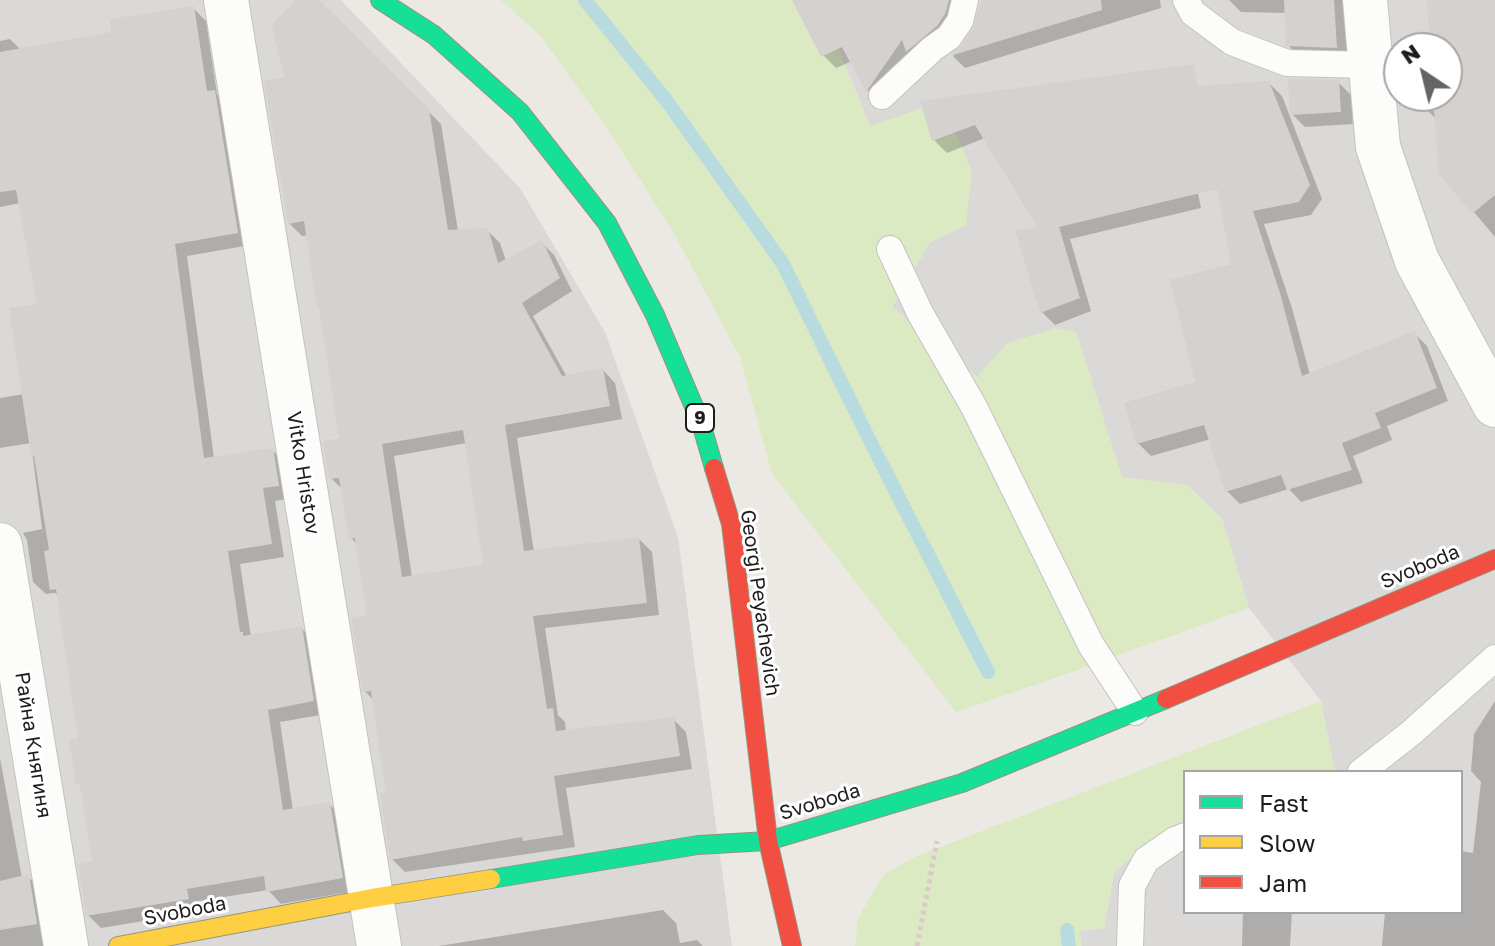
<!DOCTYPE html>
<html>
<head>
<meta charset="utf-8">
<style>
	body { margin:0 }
	#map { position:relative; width:1495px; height:946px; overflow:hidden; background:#ece9e5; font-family:"Golos Text",sans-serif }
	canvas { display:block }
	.legend { position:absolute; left:1183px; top:770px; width:280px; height:144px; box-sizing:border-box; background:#fff; border:2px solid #a5a5a5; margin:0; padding:10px 14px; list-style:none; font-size:24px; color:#1d1d1d }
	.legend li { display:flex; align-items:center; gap:16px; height:40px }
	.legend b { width:40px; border:2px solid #a5a5a5 }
	.north { position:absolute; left:1383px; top:32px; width:80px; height:80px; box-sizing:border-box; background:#fff; border:2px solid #a5a5a5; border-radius:50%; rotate:325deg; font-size:22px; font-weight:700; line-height:32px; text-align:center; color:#1d1d1d }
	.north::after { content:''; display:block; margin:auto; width:28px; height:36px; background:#656463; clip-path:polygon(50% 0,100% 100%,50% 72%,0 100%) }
</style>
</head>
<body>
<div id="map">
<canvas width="1495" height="946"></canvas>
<ul class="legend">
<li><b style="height:10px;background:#16e098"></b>Fast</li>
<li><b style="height:10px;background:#ffcf43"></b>Slow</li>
<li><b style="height:10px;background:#f24e42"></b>Jam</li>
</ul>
<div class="north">N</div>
</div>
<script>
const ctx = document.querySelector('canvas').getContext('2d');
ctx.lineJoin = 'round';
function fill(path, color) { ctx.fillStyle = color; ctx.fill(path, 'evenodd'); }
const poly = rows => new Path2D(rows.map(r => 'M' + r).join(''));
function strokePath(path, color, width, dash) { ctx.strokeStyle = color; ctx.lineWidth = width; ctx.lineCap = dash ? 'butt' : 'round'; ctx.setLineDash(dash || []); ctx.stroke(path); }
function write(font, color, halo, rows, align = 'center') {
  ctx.font = font + ' "Golos Text",sans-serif'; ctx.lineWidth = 6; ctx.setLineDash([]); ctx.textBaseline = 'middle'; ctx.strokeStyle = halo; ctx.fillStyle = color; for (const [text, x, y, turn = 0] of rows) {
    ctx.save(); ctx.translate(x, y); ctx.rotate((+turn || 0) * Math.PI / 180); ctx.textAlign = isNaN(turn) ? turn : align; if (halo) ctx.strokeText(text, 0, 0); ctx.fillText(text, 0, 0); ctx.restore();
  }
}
fill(poly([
	[0,0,341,0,520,188,605,332,678,537,732,946,0,946],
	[818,0,1495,0,1495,946,1082,946,1079,931,1104,928,1114,873,1143,846,1185,826,1185,912,1461,912,1461,772,1335,772,1321,701,1249,608,1222,519,1187,485,1122,478,1076,332,977,377,892,307,930,242,966,225,870,126],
	[1399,48,1447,48,1447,96,1399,96]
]), '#dbd9d7');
fill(poly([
	[501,0,818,0,870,126,922,108,957,135,972,171,966,225,930,242,892,307,977,377,1007,343,1056,328,1076,332,1122,477,1187,485,1222,519,1249,608,1047,681,956,712,772,474,740,357,672,230,603,122,541,37],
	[1321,701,1335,772,1185,772,1185,826,1143,846,1114,873,1104,928,1080,931,1082,946,855,946,858,918,884,874,917,856]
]), '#dbeac2');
fill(poly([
	[299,0,316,0,441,124,458,231,487,230,500,243,506,261,542,243,554,255,572,291,533,316,567,377,603,370,615,383,622,419,517,438,534,552,639,539,652,552,659,615,545,628,558,715,565,722,566,732,673,719,686,732,692,769,566,788,575,847,405,872,392,859,388,795,374,701,365,691,369,617,358,545,351,538,344,491,331,478,341,440,308,235,302,236,289,223,286,79],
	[467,443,485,566,412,577,394,456],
	[795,0,969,0,880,103,868,91,852,61,836,68,823,55],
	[982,0,1160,0,1161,8,965,68,953,56,963,48,975,31],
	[1229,0,1357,0,1349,60,1301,58,1288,45,1286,13,1241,12],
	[1429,0,1495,0,1495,237,1441,173,1437,120,1427,110,1426,96,1447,96,1447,48,1432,48],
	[193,8,206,21,217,94,227,105,250,245,187,256,214,458,272,450,285,463,291,498,275,501,284,557,240,564,251,637,301,628,314,641,326,714,280,722,293,811,330,805,343,817,354,891,281,904,268,890,199,901,200,912,101,928,88,915,94,862,83,787,78,783,80,739,59,597,55,593,46,594,33,582,27,540,23,533,42,529,31,443,0,448,0,398,24,394,40,306,21,203,0,207,0,41,10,39,21,50,114,34],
	[1338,82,1351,95,1353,124,1305,127,1292,114],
	[1176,83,1201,208,1070,239,1091,311,1055,325,1042,312,1041,229,985,138,947,153,934,140,923,103],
	[1269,83,1282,96,1322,199,1311,215,1264,224,1292,308,1310,375,1414,333,1427,346,1448,401,1387,426,1392,440,1353,456,1363,483,1301,502,1289,489,1240,504,1227,491,1211,439,1151,456,1138,443,1197,383,1234,265],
	[1495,701,1495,946,1382,946,1385,912,1383,912,1461,912,1461,851,1473,853,1481,782,1471,771,1474,734],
	[0,758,22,878,28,877,41,889,47,946,0,946],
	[663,910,676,923,680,943,697,940,703,946,439,946],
	[1243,912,1292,912,1290,946,1242,946]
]), '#0003');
strokePath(poly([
	[585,0,666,100,783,264,869,439,988,672],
	[1067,930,1069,946]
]), '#b8dbe0', 14);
fill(poly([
	[296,0,319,0,429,109,448,230,488,228,498,263,542,240,560,278,522,303,562,376,603,368,610,406,505,425,524,551,639,537,647,603,533,616,547,709,553,708,556,731,674,717,680,756,554,776,563,835,523,841,522,837,390,860,380,794,386,793,371,691,363,692,351,618,367,615,355,538,349,539,339,478,329,479,323,441,339,438,319,306,317,306,304,221,288,224,264,81,284,77,272,25],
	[463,430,483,564,402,577,382,444],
	[792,0,949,0,945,14,937,26,906,52,902,40,866,92,842,47,821,57],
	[981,0,1101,0,1102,10,950,56,962,46,973,30],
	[1284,0,1334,0,1337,48,1286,46],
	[1427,0,1495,0,1495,195,1472,214,1439,174,1434,111,1425,111,1424,96,1447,96,1447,48,1423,48,1430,47],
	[194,6,207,91,215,90,238,233,175,244,204,458,273,448,279,486,263,488,272,544,228,551,240,632,243,632,243,636,302,626,314,701,268,710,283,810,330,802,343,878,266,892,264,876,187,889,189,899,86,916,78,864,92,861,80,784,76,784,69,739,78,738,56,589,50,590,44,551,49,550,34,456,31,456,9,308,37,304,16,190,0,192,0,52,111,32,110,19],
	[1194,64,1198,86,1269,81,1310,185,1299,202,1253,211,1280,293,1302,376,1415,331,1437,388,1375,413,1381,428,1342,443,1352,470,1287,490,1281,475,1225,492,1204,425,1136,444,1124,403,1195,382,1170,280,1231,264,1217,189,1059,227,1080,298,1040,313,1015,230,1038,228,975,125,932,141,920,101],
	[1288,79,1339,80,1341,112,1290,115],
	[29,874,37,924,0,930,0,881]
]), '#d4d1ce');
const lane = poly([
	[1186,0,1193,13,1232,42,1287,63,1370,65],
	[882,96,932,49,949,37,960,21,965,0],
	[890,249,920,313,974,407,1091,645,1135,712],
	[1361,772,1411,733,1495,658],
	[1130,946,1132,886,1146,860,1175,840,1185,836]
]);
const street = poly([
	[226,0,379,946],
	[1365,0,1378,147,1417,261,1495,405],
	[0,545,66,946]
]);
const fast = poly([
	[380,0,434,35,520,112,607,223,655,315,701,423,714,468],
	[491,879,698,845,768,841,962,783,1166,699]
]);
const slow = poly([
	[118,946,372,898,491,879]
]);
const jam = poly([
	[714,468,731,524,768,841,792,946],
	[1166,699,1495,559]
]);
strokePath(lane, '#c4c3c1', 28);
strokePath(street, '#c4c3c1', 46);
strokePath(fast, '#96957d', 20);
strokePath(slow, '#96957d', 20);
strokePath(jam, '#96957d', 20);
strokePath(poly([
	[917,946,937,841]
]), '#dacac8', 5, [4, 4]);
strokePath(lane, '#fcfcfb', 26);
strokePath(street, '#fcfcfb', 44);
strokePath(fast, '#16e098', 18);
strokePath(slow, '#ffcf43', 18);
strokePath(jam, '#f24e42', 18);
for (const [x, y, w] of [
	[700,418,28]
]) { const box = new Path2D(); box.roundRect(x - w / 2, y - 14, w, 28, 6); ctx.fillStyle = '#fff'; ctx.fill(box); strokePath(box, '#1d1d1d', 2); }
write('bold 18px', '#1d1d1d', null, [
	["9",700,418]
]);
write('20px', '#1d1d1d', '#fff', [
	["Vitko Hristov",303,473,81],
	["Svoboda",1420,567,-23],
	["Georgi Peyachevich",760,603,82],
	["Райна Княгиня",33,745,81],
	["Svoboda",820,802,-17],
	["Svoboda",185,911,-11]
]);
</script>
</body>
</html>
